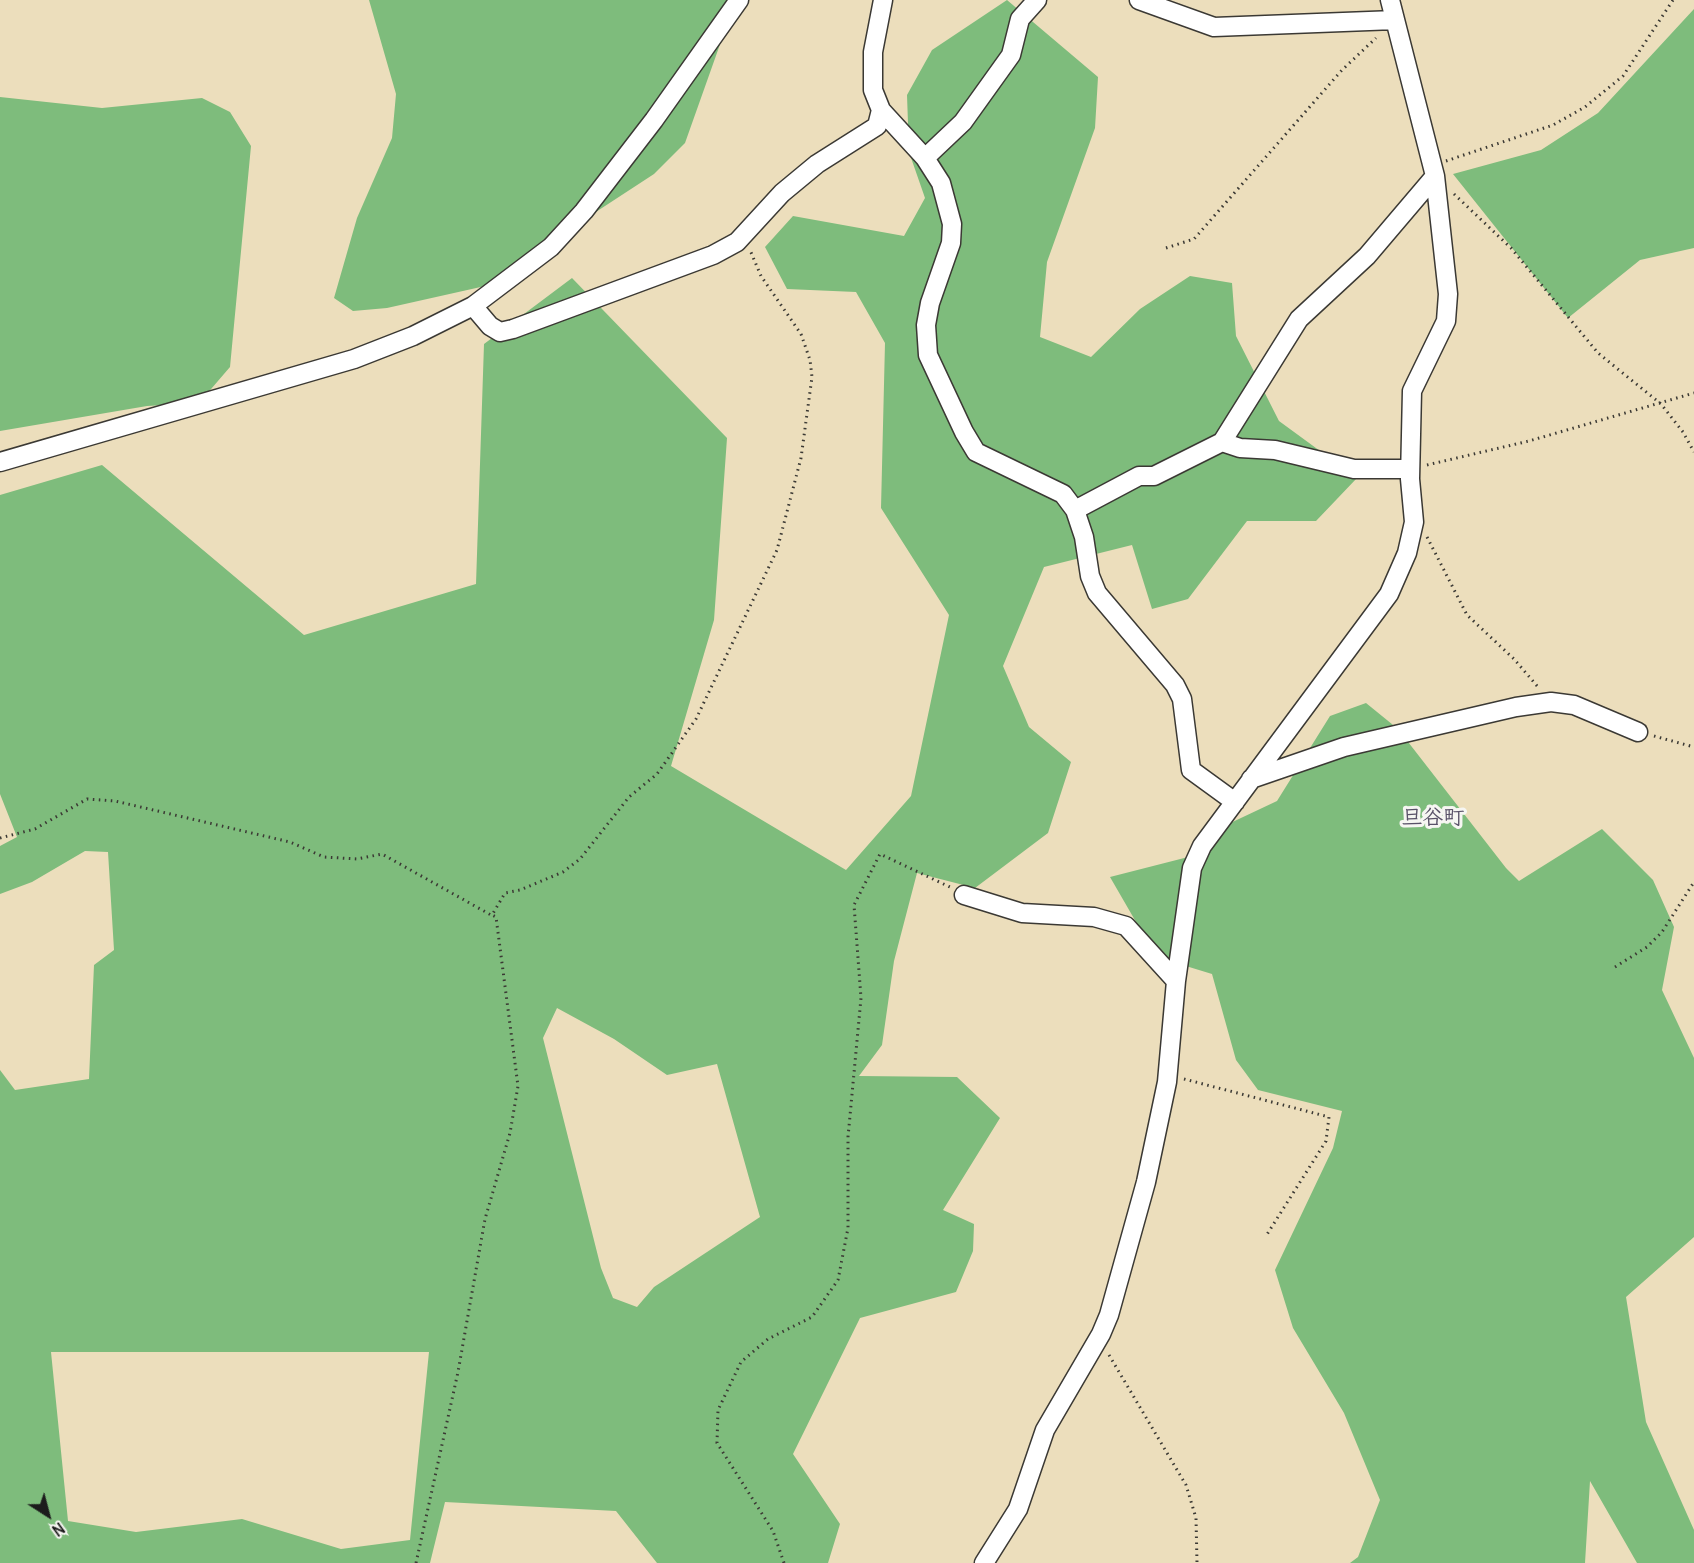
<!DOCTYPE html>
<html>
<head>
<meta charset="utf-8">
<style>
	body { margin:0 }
	#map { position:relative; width:1694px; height:1563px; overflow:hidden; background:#ecdebc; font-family:Delius,sans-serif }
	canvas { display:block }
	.north { position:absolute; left:18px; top:1485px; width:60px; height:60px; -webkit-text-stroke:4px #f6f6f2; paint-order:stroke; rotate:144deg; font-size:16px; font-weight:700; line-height:24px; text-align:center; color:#1c1c1c }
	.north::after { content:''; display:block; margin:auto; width:21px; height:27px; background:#1c1c1c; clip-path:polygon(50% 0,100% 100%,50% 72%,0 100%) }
</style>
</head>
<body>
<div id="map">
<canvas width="1694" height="1563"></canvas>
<div class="north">N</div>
</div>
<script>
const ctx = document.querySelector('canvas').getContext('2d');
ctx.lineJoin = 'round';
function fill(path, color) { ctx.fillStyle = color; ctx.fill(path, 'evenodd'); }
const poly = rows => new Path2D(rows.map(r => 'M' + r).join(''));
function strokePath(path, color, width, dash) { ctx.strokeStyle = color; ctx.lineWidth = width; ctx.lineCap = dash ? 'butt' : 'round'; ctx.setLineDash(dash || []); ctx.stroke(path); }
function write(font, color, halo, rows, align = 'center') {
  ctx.font = font + ' Delius,"Klee One",sans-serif'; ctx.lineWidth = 6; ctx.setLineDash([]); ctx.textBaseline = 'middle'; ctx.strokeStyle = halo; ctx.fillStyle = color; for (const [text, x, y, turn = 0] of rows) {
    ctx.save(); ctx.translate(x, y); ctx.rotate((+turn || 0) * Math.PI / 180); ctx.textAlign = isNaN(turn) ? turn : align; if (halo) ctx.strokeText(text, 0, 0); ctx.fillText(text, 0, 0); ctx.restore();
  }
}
fill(poly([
	[369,0,743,0,729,19,685,143,654,174,556,238,503,282,387,308,353,311,334,298,357,218,392,138,396,94],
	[1007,0,1098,77,1095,128,1047,262,1040,337,1091,357,1140,309,1190,276,1232,283,1236,336,1279,421,1357,478,1316,521,1247,521,1188,599,1152,609,1132,545,1044,567,1003,666,1029,727,1071,762,1048,833,975,888,917,873,894,961,882,1045,859,1076,957,1077,1000,1118,943,1210,974,1224,973,1251,956,1292,860,1318,793,1454,840,1524,828,1563,657,1563,616,1511,445,1502,430,1563,0,1563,0,1070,15,1090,89,1079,94,965,114,950,108,852,85,851,32,882,0,894,0,846,17,837,0,794,0,495,102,465,304,635,476,584,484,344,572,278,727,438,714,620,671,766,846,870,911,796,949,615,881,508,885,343,856,292,787,289,765,247,793,216,904,236,925,198,909,152,907,95,932,50],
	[557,1008,614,1039,667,1075,717,1064,760,1217,654,1287,637,1307,613,1298,601,1268,543,1038],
	[51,1352,429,1352,410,1540,341,1549,242,1519,136,1532,68,1521],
	[1694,9,1694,248,1640,260,1568,318,1453,174,1541,150,1598,113],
	[0,97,102,108,202,98,230,112,251,146,230,367,199,403,147,406,0,431],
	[1366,703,1398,729,1506,868,1519,881,1602,829,1653,880,1674,927,1662,990,1694,1058,1694,1237,1626,1297,1646,1422,1694,1530,1694,1563,1637,1563,1590,1481,1585,1563,1350,1563,1358,1557,1380,1500,1344,1413,1293,1328,1275,1270,1333,1148,1342,1111,1258,1090,1236,1060,1212,974,1163,959,1147,941,1110,877,1196,855,1224,826,1277,801,1330,716]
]), '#7ebc7c');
const minor = poly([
	[1139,0,1214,27,1395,20],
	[881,110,925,158,941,183,952,224,951,243,930,303,926,325,928,355,964,432,976,452,1063,494,1075,510,1084,537,1090,576,1097,593,1175,685,1182,699,1191,770,1235,802],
	[925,158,963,122,1011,55,1020,19,1037,0],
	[473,306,490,326,500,332,513,329,713,255,737,242,782,193,817,164,877,126,881,110,873,90,873,52,883,0],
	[1222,442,1240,448,1275,450,1354,469,1410,469],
	[0,462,354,359,413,336,473,306,551,247,584,211,654,120,739,0],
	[1075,510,1139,476,1154,476,1222,442,1299,319,1367,256,1435,176],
	[1251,779,1344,747,1516,707,1551,702,1574,705,1638,732],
	[964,895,1022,913,1094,917,1126,926,1176,981],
	[984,1563,1018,1509,1045,1430,1101,1334,1109,1315,1146,1182,1167,1082,1176,981,1192,868,1202,846,1389,594,1407,553,1414,522,1410,479,1412,391,1446,321,1448,294,1435,176,1390,0]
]);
strokePath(minor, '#3b3934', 21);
strokePath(poly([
	[1446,161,1553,125,1585,107,1623,76,1673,0],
	[1454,194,1511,248,1598,353,1661,404,1683,432,1694,452],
	[1166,248,1194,239,1342,70,1376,38],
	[1427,465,1529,441,1694,393],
	[1427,537,1467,615,1514,659,1538,687],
	[1654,736,1694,747],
	[0,838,35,829,87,799,115,801,290,842,324,857,357,859,382,854,491,915],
	[1615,967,1647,947,1662,932,1694,882],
	[1184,1079,1329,1117,1326,1141,1266,1236],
	[1109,1355,1186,1485,1196,1518,1197,1563],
	[416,1563,458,1372,485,1219,510,1133,518,1086,496,917,492,915,505,893,520,890,563,872,580,859,629,797,657,774,696,719,777,550,801,458,812,377,810,360,801,334,761,276,750,250],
	[784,1563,773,1531,717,1443,718,1410,741,1362,768,1339,812,1317,838,1280,848,1228,848,1137,861,998,854,905,880,854,952,888]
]), '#3b3934', 3, [1.5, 4.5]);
strokePath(minor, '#fff', 18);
write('bold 21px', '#595268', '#f6f6f2', [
	["旦谷町",1433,818]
]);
</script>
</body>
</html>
